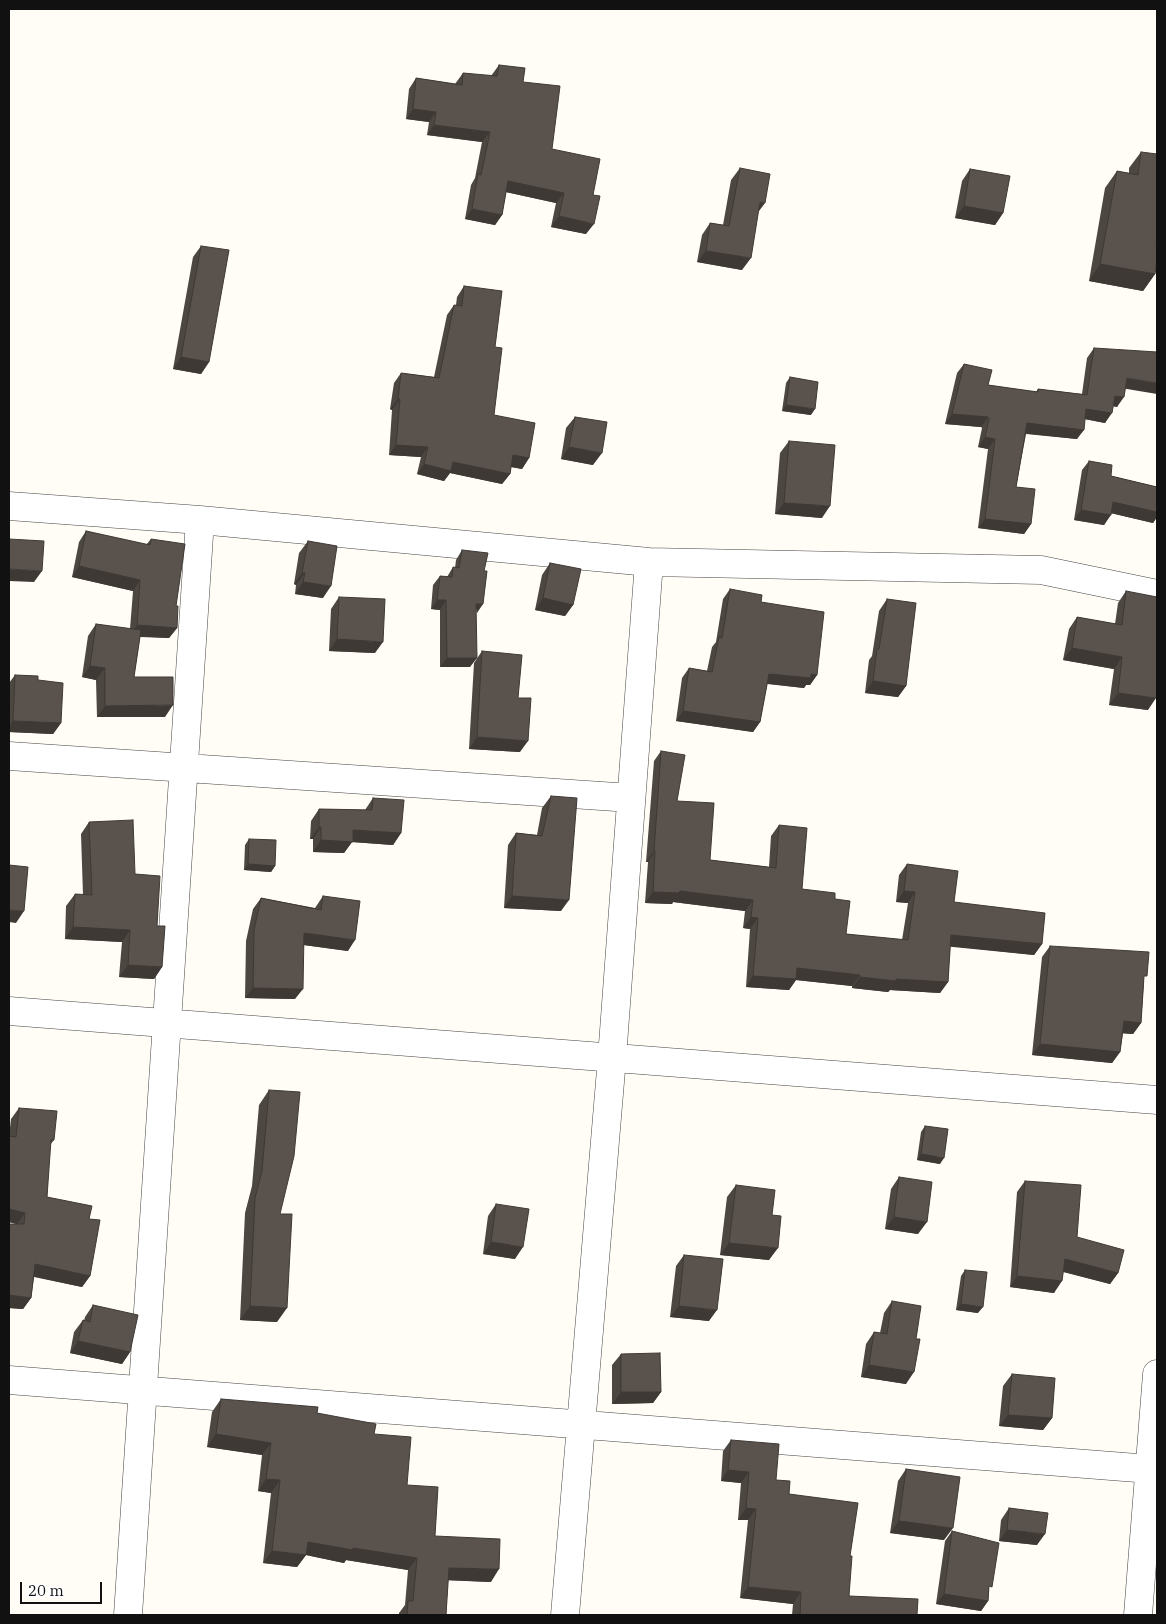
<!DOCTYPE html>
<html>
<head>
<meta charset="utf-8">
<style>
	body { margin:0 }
	#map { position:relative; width:1166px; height:1624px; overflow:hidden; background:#fffdf5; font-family:"IBM Plex Serif",serif }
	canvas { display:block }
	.frame { position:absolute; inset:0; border:10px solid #111; pointer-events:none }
	.scale { position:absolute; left:20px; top:1582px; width:82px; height:22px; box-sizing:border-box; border:2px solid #111; border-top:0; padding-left:6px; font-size:15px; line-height:18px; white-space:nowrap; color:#111; -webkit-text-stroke:4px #fff; paint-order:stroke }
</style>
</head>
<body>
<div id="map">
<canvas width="1166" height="1624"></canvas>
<div class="frame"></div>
<div class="scale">20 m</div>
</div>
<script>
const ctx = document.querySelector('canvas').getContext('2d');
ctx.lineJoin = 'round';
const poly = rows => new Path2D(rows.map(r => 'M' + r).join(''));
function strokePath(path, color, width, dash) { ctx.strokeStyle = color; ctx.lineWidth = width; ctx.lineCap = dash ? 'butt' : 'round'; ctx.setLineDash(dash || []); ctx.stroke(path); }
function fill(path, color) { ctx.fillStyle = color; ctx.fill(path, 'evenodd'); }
const street = poly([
	[9,506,200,520,649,562,1041,570,1157,594],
	[9,756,631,798],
	[9,1011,1157,1100],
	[9,1380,1150,1469],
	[128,1615,200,520],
	[565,1615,612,1058,649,562],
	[1138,1615,1157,1374]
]);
strokePath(street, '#444', 29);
strokePath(street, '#fff', 28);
fill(poly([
	[499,65,523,82,552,149,593,195,586,234,551,227,556,203,506,192,502,215,495,225,465,219,471,185,475,178,482,142,427,135,429,122,406,119,409,89,416,78,455,84,463,73,491,76],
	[1141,152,1156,246,1155,274,1143,291,1089,281,1105,188,1117,171,1129,173,1129,168],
	[740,168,742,270,697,262,702,235,710,223,723,225,731,180],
	[970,169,1003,213,995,225,955,218,962,181],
	[201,246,209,362,201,374,173,369,193,257],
	[464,286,495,347,494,415,529,458,522,469,511,467,510,474,502,484,450,473,444,481,417,474,421,457,389,455,392,410,390,409,394,383,401,373,434,377,447,315,454,305,456,305,457,297],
	[1094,348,1125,388,1117,407,1113,406,1105,423,1085,419,1077,439,1026,434,1016,487,1031,524,1024,534,978,528,988,449,978,447,982,428,981,427,945,424,957,373,964,364,988,385,1036,392,1038,389,1082,394,1087,358],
	[790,377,811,415,782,411,786,383],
	[575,417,593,465,561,459,566,428],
	[789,441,822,518,775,514,780,453],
	[1089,461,1111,476,1157,487,1157,517,1153,523,1111,513,1104,525,1074,520,1082,470],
	[86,531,146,545,151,539,176,606,177,628,169,638,140,637,134,677,165,717,97,717,96,680,82,677,88,636,96,624,130,629,133,591,72,577,79,542],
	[308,541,323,598,295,594,296,585,294,584,299,553],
	[462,550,484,571,476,613,470,667,440,667,440,610,431,609,433,585,440,576,447,577,453,567,455,568,456,560],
	[550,563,573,605,565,616,535,610,542,575],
	[730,589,761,602,817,675,810,685,806,685,804,688,767,684,760,722,753,732,676,721,682,678,689,668,707,671,712,647,716,642,723,599],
	[1126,591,1148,710,1109,705,1114,669,1063,660,1069,629,1077,617,1115,624,1118,603],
	[339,597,375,653,329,651,331,609],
	[887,599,906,686,898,697,865,693,869,660,872,656,879,611],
	[482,651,518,698,520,752,469,749,474,663],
	[15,675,38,680,61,723,53,734,9,732,9,683],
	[661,751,677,801,710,860,769,867,771,836,779,825,802,889,835,899,846,934,902,940,908,903,896,902,899,875,907,864,954,902,1042,944,1034,955,950,946,948,982,940,993,890,990,888,992,852,988,852,986,796,980,789,990,746,987,750,929,743,928,745,911,673,902,672,904,645,903,648,862,646,862,654,761],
	[551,796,561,911,504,908,508,845,516,833,537,835,542,808],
	[373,798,401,833,393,845,352,842,344,853,313,852,313,839,310,839,311,821,319,809,365,810],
	[89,822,135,874,157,926,162,967,154,979,119,977,122,942,65,939,66,906,75,894,83,895,81,834],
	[249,839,275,866,271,872,244,870,245,845],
	[323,896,348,951,304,945,295,999,245,998,246,941,253,909,261,898,315,908],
	[1050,946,1144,980,1141,1023,1133,1034,1123,1033,1120,1052,1112,1063,1032,1055,1042,957],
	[269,1090,277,1322,240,1320,245,1213,252,1186,259,1105],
	[19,1108,54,1140,50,1145,47,1197,89,1219,90,1276,82,1287,34,1277,31,1298,23,1309,9,1308,9,1224,16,1224,9,1222,9,1136,11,1119],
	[925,1126,940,1164,917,1160,921,1132],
	[899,1177,918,1234,885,1229,891,1189],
	[1025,1181,1077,1237,1118,1273,1110,1284,1063,1272,1054,1293,1010,1287,1017,1192],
	[736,1185,772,1215,769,1260,720,1255,727,1197],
	[496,1204,515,1259,483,1254,488,1216],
	[684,1255,709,1321,670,1317,676,1266],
	[965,1270,978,1313,956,1310,961,1276],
	[892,1301,916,1339,906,1384,861,1377,866,1344,874,1332,880,1333,884,1313],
	[93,1305,130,1352,122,1364,70,1353,74,1332,83,1320,84,1321,85,1317],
	[621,1354,661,1392,653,1403,612,1404,612,1365],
	[1012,1374,1052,1418,1043,1430,999,1426,1003,1386],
	[221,1399,317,1413,374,1434,407,1485,435,1536,491,1582,448,1580,446,1615,399,1615,399,1613,405,1605,408,1570,346,1560,344,1563,306,1555,297,1567,263,1563,271,1493,258,1491,262,1455,207,1447,212,1412],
	[731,1440,776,1480,850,1556,849,1596,917,1615,792,1615,793,1604,740,1598,748,1520,738,1520,741,1483,721,1481,723,1451],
	[906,1469,944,1540,890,1533,898,1481],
	[1009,1508,1037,1545,999,1541,1001,1520],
	[952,1531,989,1591,988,1601,981,1611,936,1604,945,1541]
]), '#4d4742');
fill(poly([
	[413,109,436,112,429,122,406,119],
	[434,125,490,132,482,142,427,135],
	[508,181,564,193,556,203,501,191],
	[760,202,765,203,756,215],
	[964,206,1003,213,995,225,955,218],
	[472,209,502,215,495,225,465,219],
	[559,216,594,224,586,234,551,227],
	[706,251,751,258,742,270,697,262],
	[1100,264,1155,274,1143,291,1089,281],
	[181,357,209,362,201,374,173,369],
	[1127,378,1157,383,1157,394,1121,388],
	[1115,396,1124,397,1117,407,1108,405],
	[398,399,400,399,392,410,390,409],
	[786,405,815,409,811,415,782,411],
	[1086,409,1112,413,1105,423,1079,418],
	[952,414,988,417,981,427,945,424],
	[1027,423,1084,430,1077,439,1021,433],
	[985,437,995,439,988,449,978,447],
	[396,445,428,447,421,457,389,455],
	[569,447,602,453,593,465,561,459],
	[513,455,529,458,522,469,506,466],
	[453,462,510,474,502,484,450,473,444,481,417,474,424,464],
	[1113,502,1157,512,1157,517,1153,523,1106,512],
	[784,503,830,506,822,518,775,514],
	[1081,510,1111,515,1104,525,1074,520],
	[985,519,1031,524,1024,534,978,528],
	[79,566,140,580,133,591,72,577],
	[9,569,42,571,34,582,9,581],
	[302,573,305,573,296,585,294,584],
	[303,582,331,586,323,598,295,594],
	[543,598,573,605,565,616,535,610],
	[437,600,446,600,440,610,431,609],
	[476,604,483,604,477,613],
	[137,625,177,628,169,638,130,636],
	[337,639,383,642,375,653,329,651],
	[1072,648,1122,657,1114,669,1063,660],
	[447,658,477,658,470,667,440,667],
	[90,666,105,668,96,680,82,677],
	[769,674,811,674,817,675,810,685,806,685,804,688,762,683],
	[873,681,906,686,898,697,865,693],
	[1118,693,1156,698,1148,710,1109,705],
	[173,705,165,717,97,717,105,706],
	[683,711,760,722,753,732,676,721],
	[13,721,61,723,53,734,9,732,9,727],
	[477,737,528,741,520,752,469,749],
	[319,827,321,827,313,839,310,839],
	[353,830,401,833,393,845,352,842,344,853,313,852,321,840],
	[654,851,655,851,648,862,646,862],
	[248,864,275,866,271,872,244,870],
	[680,891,753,900,745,911,673,902,672,904,645,903,653,892],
	[904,891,915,892,908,903,896,902],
	[512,896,569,900,561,911,504,908],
	[9,910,24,911,16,923,9,922],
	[751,917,758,918,750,929,743,928],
	[73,927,130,930,122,942,65,939],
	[304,933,355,940,348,951,296,944],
	[951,935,1042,944,1034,955,943,946],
	[128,965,162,967,154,979,119,977],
	[797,968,860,975,852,986,796,980,789,990,746,987,753,976],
	[860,977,896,979,948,982,940,993,890,990,888,992,852,988],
	[253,988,303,989,295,999,245,998],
	[1124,1021,1141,1023,1133,1034,1116,1033],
	[1040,1044,1120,1052,1112,1063,1032,1055],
	[921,1154,944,1158,940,1164,917,1160],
	[9,1209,25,1213,17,1224,9,1222],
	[894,1217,927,1222,918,1234,885,1229],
	[491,1242,523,1247,515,1259,483,1254],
	[729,1243,778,1248,769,1260,720,1255],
	[1065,1259,1118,1273,1110,1284,1057,1270],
	[35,1264,90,1276,82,1287,27,1275],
	[1017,1276,1062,1281,1054,1293,1010,1287],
	[9,1295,31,1298,23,1309,9,1308],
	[961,1304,983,1307,978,1313,956,1310],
	[250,1306,287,1308,277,1322,240,1320],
	[679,1306,717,1310,709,1321,670,1317],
	[78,1341,130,1352,122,1364,70,1353],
	[869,1365,914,1372,906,1384,861,1377],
	[621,1392,661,1392,653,1403,612,1404],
	[1008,1415,1052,1418,1043,1430,999,1426],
	[216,1434,271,1443,262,1455,207,1447],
	[728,1470,749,1472,741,1483,721,1481],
	[266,1479,280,1480,271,1493,258,1491],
	[746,1508,756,1509,748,1520,738,1520],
	[899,1521,953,1528,944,1540,890,1533],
	[1007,1530,1045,1534,1037,1545,999,1541],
	[308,1542,353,1548,417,1558,408,1570,346,1560,344,1563,306,1555,297,1567,263,1563,272,1551],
	[449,1568,499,1569,491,1582,440,1580],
	[748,1587,801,1592,793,1604,740,1598],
	[944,1594,988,1601,981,1611,936,1604]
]), '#3f3936');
const building = poly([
	[499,65,525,68,523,82,560,86,552,149,600,159,593,195,600,196,594,224,559,216,564,193,508,181,502,215,472,209,478,174,481,175,490,132,434,125,436,112,413,109,416,78,462,85,463,73,497,76,499,65],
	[1141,152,1157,154,1157,239,1156,246,1157,247,1157,260,1155,274,1100,264,1117,171,1138,175,1141,152],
	[740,168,770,174,765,203,760,202,751,258,706,251,710,223,729,226,740,168],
	[970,169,1010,176,1003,213,964,206,970,169],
	[201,246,229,250,209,362,181,357,201,246],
	[464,286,502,291,495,347,502,348,494,415,535,423,529,458,513,455,510,474,453,462,451,471,424,464,428,447,396,445,400,399,398,399,401,373,439,378,454,305,462,306,464,286],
	[1094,348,1157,352,1157,383,1127,378,1124,397,1115,396,1112,413,1086,409,1084,430,1027,423,1016,487,1035,489,1031,524,985,519,995,439,985,437,989,419,988,417,952,414,964,364,992,370,988,385,1038,392,1038,389,1087,395,1094,348],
	[790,377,818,382,815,409,786,405,790,377],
	[575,417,607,422,602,453,569,447,575,417],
	[789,441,835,445,830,506,784,503,789,441],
	[1089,461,1112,465,1111,476,1157,487,1157,512,1113,502,1111,515,1081,510,1089,461],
	[86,531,150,545,151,539,185,544,176,606,178,606,177,628,137,625,140,580,79,566,86,531],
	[9,539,44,541,42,571,9,569,9,539],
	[308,541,337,546,331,586,303,582,305,573,302,573,308,541],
	[462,550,488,553,484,571,487,571,483,604,476,604,477,658,447,658,446,600,437,600,440,576,452,577,453,567,459,568,462,550],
	[550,563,581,569,573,605,543,598,550,563],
	[730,589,762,595,761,602,824,612,817,675,811,674,811,678,769,674,760,722,683,711,689,668,712,672,719,637,722,638,730,589],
	[1126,591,1157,597,1157,691,1156,698,1118,693,1122,657,1072,648,1077,617,1122,625,1126,591],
	[339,597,385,599,383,642,337,639,339,597],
	[887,599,916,603,906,686,873,681,877,649,879,649,887,599],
	[96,624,141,630,134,677,173,677,173,705,105,706,105,668,90,666,96,624],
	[482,651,522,655,518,698,531,698,528,741,477,737,482,651],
	[15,675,38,676,38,680,63,683,61,723,13,721,15,675],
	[661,751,685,755,677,801,714,803,710,860,776,868,779,825,807,828,802,889,835,893,835,899,850,901,846,934,908,940,915,892,904,891,907,864,958,871,954,902,1045,913,1042,944,951,935,948,982,896,979,896,981,860,977,860,975,797,968,796,979,753,976,758,918,751,917,753,900,680,891,679,893,653,892,655,851,654,851,661,751],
	[551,796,577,798,569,900,512,896,516,833,542,836,551,796],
	[373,798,404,800,401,833,353,830,353,842,321,840,321,827,319,827,319,809,372,810,373,798],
	[133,820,135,874,160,876,157,926,165,926,162,967,128,965,130,930,73,927,75,894,92,895,89,822,133,820],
	[249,839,276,840,275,866,248,864,249,839],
	[9,865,28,867,24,911,9,910,9,865],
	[323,896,360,901,355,940,304,933,303,989,253,988,254,930,261,898,321,910,323,896],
	[1050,946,1149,952,1147,976,1144,976,1141,1023,1124,1021,1120,1052,1040,1044,1050,946],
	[269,1090,300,1092,294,1156,280,1214,292,1214,287,1308,250,1306,255,1198,262,1171,269,1090],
	[19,1108,57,1111,54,1140,51,1140,47,1197,92,1206,89,1219,100,1220,90,1276,35,1264,31,1298,9,1295,9,1224,24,1224,25,1213,9,1209,9,1136,16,1137,19,1108],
	[925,1126,948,1129,944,1158,921,1154,925,1126],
	[899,1177,932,1182,927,1222,894,1217,899,1177],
	[1025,1181,1081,1185,1077,1237,1124,1250,1118,1273,1065,1259,1062,1281,1017,1276,1025,1181],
	[736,1185,775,1190,772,1215,781,1216,778,1248,729,1243,736,1185],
	[496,1204,529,1209,523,1247,491,1242,496,1204],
	[684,1255,723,1259,717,1310,679,1306,684,1255],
	[965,1270,987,1272,983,1307,961,1304,965,1270],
	[892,1301,921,1306,916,1339,920,1339,914,1372,869,1365,874,1332,887,1334,892,1301],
	[93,1305,138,1315,130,1352,78,1341,83,1320,90,1322,93,1305],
	[660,1353,661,1392,621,1392,621,1354,660,1353],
	[1012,1374,1055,1378,1052,1418,1008,1415,1012,1374],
	[221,1399,318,1407,317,1413,376,1424,374,1434,411,1437,407,1485,438,1487,435,1536,500,1539,499,1569,449,1568,446,1615,407,1615,408,1601,413,1601,417,1558,353,1548,353,1550,308,1542,306,1555,272,1551,280,1480,266,1479,271,1443,216,1434,221,1399],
	[731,1440,779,1444,776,1480,790,1481,789,1494,858,1503,850,1556,852,1556,849,1596,918,1599,917,1615,800,1615,801,1592,748,1587,756,1509,746,1508,749,1472,728,1470,731,1440],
	[906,1469,960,1477,953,1528,899,1521,906,1469],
	[1009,1508,1048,1513,1045,1534,1007,1530,1009,1508],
	[952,1531,999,1543,992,1587,989,1586,988,1601,944,1594,952,1531]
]);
fill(building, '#5a524d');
strokePath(building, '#3f3936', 1);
</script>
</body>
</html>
